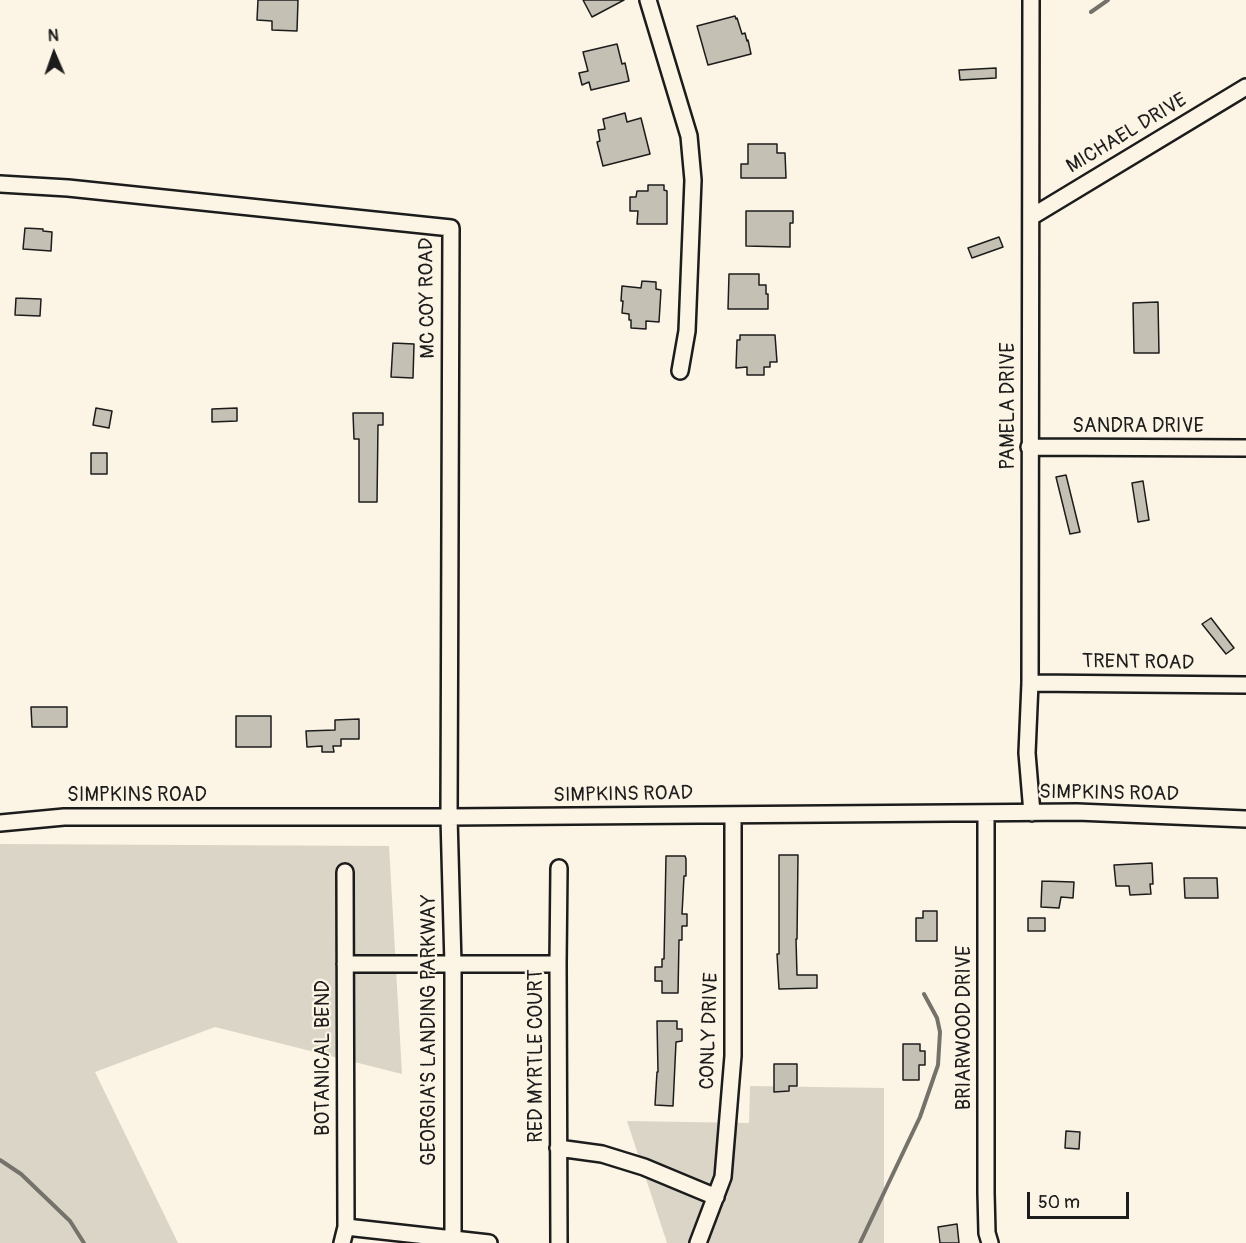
<!DOCTYPE html>
<html>
<head>
<meta charset="utf-8">
<style>
	body { margin:0 }
	#map { position:relative; width:1246px; height:1243px; overflow:hidden; background:#fcf5e5; font-family:Pangolin,sans-serif }
	canvas { display:block }
	.north { position:absolute; left:24px; top:24px; width:60px; height:60px; -webkit-text-stroke:4px #fcf5e5; paint-order:stroke; rotate:358deg; font-size:16px; font-weight:700; line-height:24px; text-align:center; color:#1c1c1c }
	.north::after { content:''; display:block; margin:auto; width:21px; height:27px; background:#1c1c1c; clip-path:polygon(50% 0,100% 100%,50% 72%,0 100%) }
	.scale { position:absolute; left:1027px; top:1192px; width:102px; height:27px; box-sizing:border-box; border:3px solid #1c1c1c; border-top:0; padding-left:8px; font-size:18px; line-height:21px; white-space:nowrap; color:#1c1c1c; -webkit-text-stroke:4px #fcf5e5; paint-order:stroke }
</style>
</head>
<body>
<div id="map">
<canvas width="1246" height="1243"></canvas>
<div class="north">N</div>
<div class="scale">50 m</div>
</div>
<script>
const ctx = document.querySelector('canvas').getContext('2d');
ctx.lineJoin = 'round';
function fill(path, color) { ctx.fillStyle = color; ctx.fill(path, 'evenodd'); }
const poly = rows => new Path2D(rows.map(r => 'M' + r).join(''));
function strokePath(path, color, width, dash) { ctx.strokeStyle = color; ctx.lineWidth = width; ctx.lineCap = dash ? 'butt' : 'round'; ctx.setLineDash(dash || []); ctx.stroke(path); }
function write(font, color, halo, rows, align = 'center') {
  ctx.font = font + ' Pangolin,sans-serif'; ctx.lineWidth = 4.5; ctx.setLineDash([]); ctx.textBaseline = 'middle'; ctx.strokeStyle = halo; ctx.fillStyle = color; for (const [text, x, y, turn = 0] of rows) {
    ctx.save(); ctx.translate(x, y); ctx.rotate((+turn || 0) * Math.PI / 180); ctx.textAlign = isNaN(turn) ? turn : align; if (halo) ctx.strokeText(text, 0, 0); ctx.fillText(text, 0, 0); ctx.restore();
  }
}
fill(poly([
	[0,844,389,846,402,1074,215,1027,95,1072,178,1243,0,1243],
	[750,1086,884,1088,884,1243,667,1243,627,1121,749,1123]
]), '#dbd5c8');
strokePath(poly([
	[1091,12,1108,0],
	[0,1160,21,1174,70,1221,84,1243],
	[860,1243,920,1117,938,1065,940,1032,937,1018,924,994]
]), '#75726c', 4);
const building = poly([
	[258,0,298,0,297,31,272,30,272,21,257,20,258,0],
	[583,0,624,0,592,17,583,0],
	[735,16,736,19,737,18,742,34,745,33,747,41,748,40,751,54,708,65,697,26,735,16],
	[617,44,622,64,625,63,629,81,591,90,589,82,582,85,579,73,588,71,583,52,617,44],
	[996,68,996,78,960,80,959,70,996,68],
	[625,113,627,122,641,118,650,154,603,166,597,142,600,141,598,130,605,129,603,119,625,113],
	[748,144,777,144,777,153,785,153,786,178,741,178,741,164,748,164,748,144],
	[648,185,664,185,664,190,667,191,667,224,637,224,638,211,630,211,630,197,636,197,637,191,648,191,648,185],
	[746,211,793,211,793,223,790,223,790,247,746,246,746,211],
	[25,228,43,229,43,231,52,232,51,251,23,249,25,228],
	[999,237,1003,247,972,258,968,248,999,237],
	[729,274,759,274,759,285,766,285,766,294,768,294,768,309,728,309,729,274],
	[642,281,656,282,656,289,661,290,659,322,646,321,646,329,631,328,631,320,629,320,629,314,622,313,623,301,621,301,622,286,641,288,642,281],
	[16,298,41,299,40,316,15,315,16,298],
	[1158,302,1159,353,1134,353,1133,303,1158,302],
	[740,335,775,335,777,362,770,362,770,367,764,367,764,375,747,375,747,367,736,368,737,340,740,340,740,335],
	[393,343,414,344,413,378,391,377,393,343],
	[96,408,112,411,109,428,93,425,96,408],
	[237,408,237,421,212,422,212,409,237,408],
	[353,413,383,413,383,425,378,425,377,502,359,502,359,439,354,439,353,413],
	[91,453,107,453,107,474,91,474,91,453],
	[1066,475,1080,532,1070,534,1056,477,1066,475],
	[1143,481,1149,520,1138,522,1132,483,1143,481],
	[1211,618,1234,648,1226,654,1202,624,1211,618],
	[31,707,67,707,67,727,32,727,31,707],
	[236,716,271,716,271,747,236,747,236,716],
	[359,719,359,739,341,739,341,746,333,746,334,752,322,752,322,746,307,747,306,731,335,730,335,720,359,719],
	[779,855,798,855,797,939,796,939,797,975,817,975,817,988,779,989,777,954,779,954,779,855],
	[666,856,685,856,686,859,686,876,684,876,682,914,687,914,687,926,682,926,682,940,679,940,678,993,662,993,662,981,655,981,655,967,662,967,662,959,664,959,666,856],
	[1152,863,1153,884,1150,884,1151,894,1130,895,1129,886,1116,886,1114,865,1152,863],
	[1184,878,1217,878,1218,898,1185,898,1184,878],
	[1042,881,1074,882,1073,898,1061,897,1059,908,1041,907,1042,881],
	[923,911,937,911,937,941,916,941,916,918,923,918,923,911],
	[1028,918,1045,918,1045,931,1028,931,1028,918],
	[657,1021,677,1021,677,1029,682,1029,682,1041,676,1042,673,1106,655,1105,657,1072,658,1072,657,1021],
	[903,1044,920,1044,920,1051,925,1051,925,1065,919,1065,919,1080,903,1080,903,1044],
	[774,1064,797,1064,797,1086,789,1086,789,1091,774,1092,774,1064],
	[1066,1131,1080,1132,1079,1149,1065,1148,1066,1131],
	[957,1224,959,1243,940,1243,938,1227,957,1224]
]);
fill(building, '#c4c0b3');
strokePath(building, '#1c1c1c', 1.5);
const minor = poly([
	[648,0,689,136,693,180,687,331,680,371],
	[1031,0,1030,683,1027,753,1032,813],
	[0,184,68,188,451,228,449,817,453,965,453,1238,451,1243],
	[1031,217,1246,87],
	[1029,447,1246,448],
	[1030,683,1246,685],
	[986,813,986,1193,987,1233,990,1243],
	[0,823,64,817,449,817,1077,812,1246,819],
	[345,964,558,964],
	[558,1148,602,1154,644,1167,716,1197],
	[346,1227,489,1243],
	[342,1243,346,1227,345,872],
	[559,1243,558,964,559,868],
	[698,1243,723,1177,733,1056,733,815]
]);
strokePath(minor, '#1c1c1c', 20);
strokePath(minor, '#fcf5e5', 15);
write('20px', '#1c1c1c', '#fcf5e5', [
	["MICHAEL DRIVE",1127,134,-31],
	["MC COY ROAD",428,298,-91],
	["PAMELA DRIVE",1009,406,-90],
	["SANDRA DRIVE",1138,427],
	["TRENT ROAD",1138,663,1],
	["SIMPKINS ROAD",1109,794,1],
	["SIMPKINS ROAD",623,795,-1],
	["SIMPKINS ROAD",137,796],
	["BRIARWOOD DRIVE",965,1028,-90],
	["GEORGIA'S LANDING PARKWAY",430,1030,-90],
	["CONLY DRIVE",710,1031,-88],
	["RED MYRTLE COURT",537,1056,-90],
	["BOTANICAL BEND",324,1058,-90]
]);
</script>
</body>
</html>
